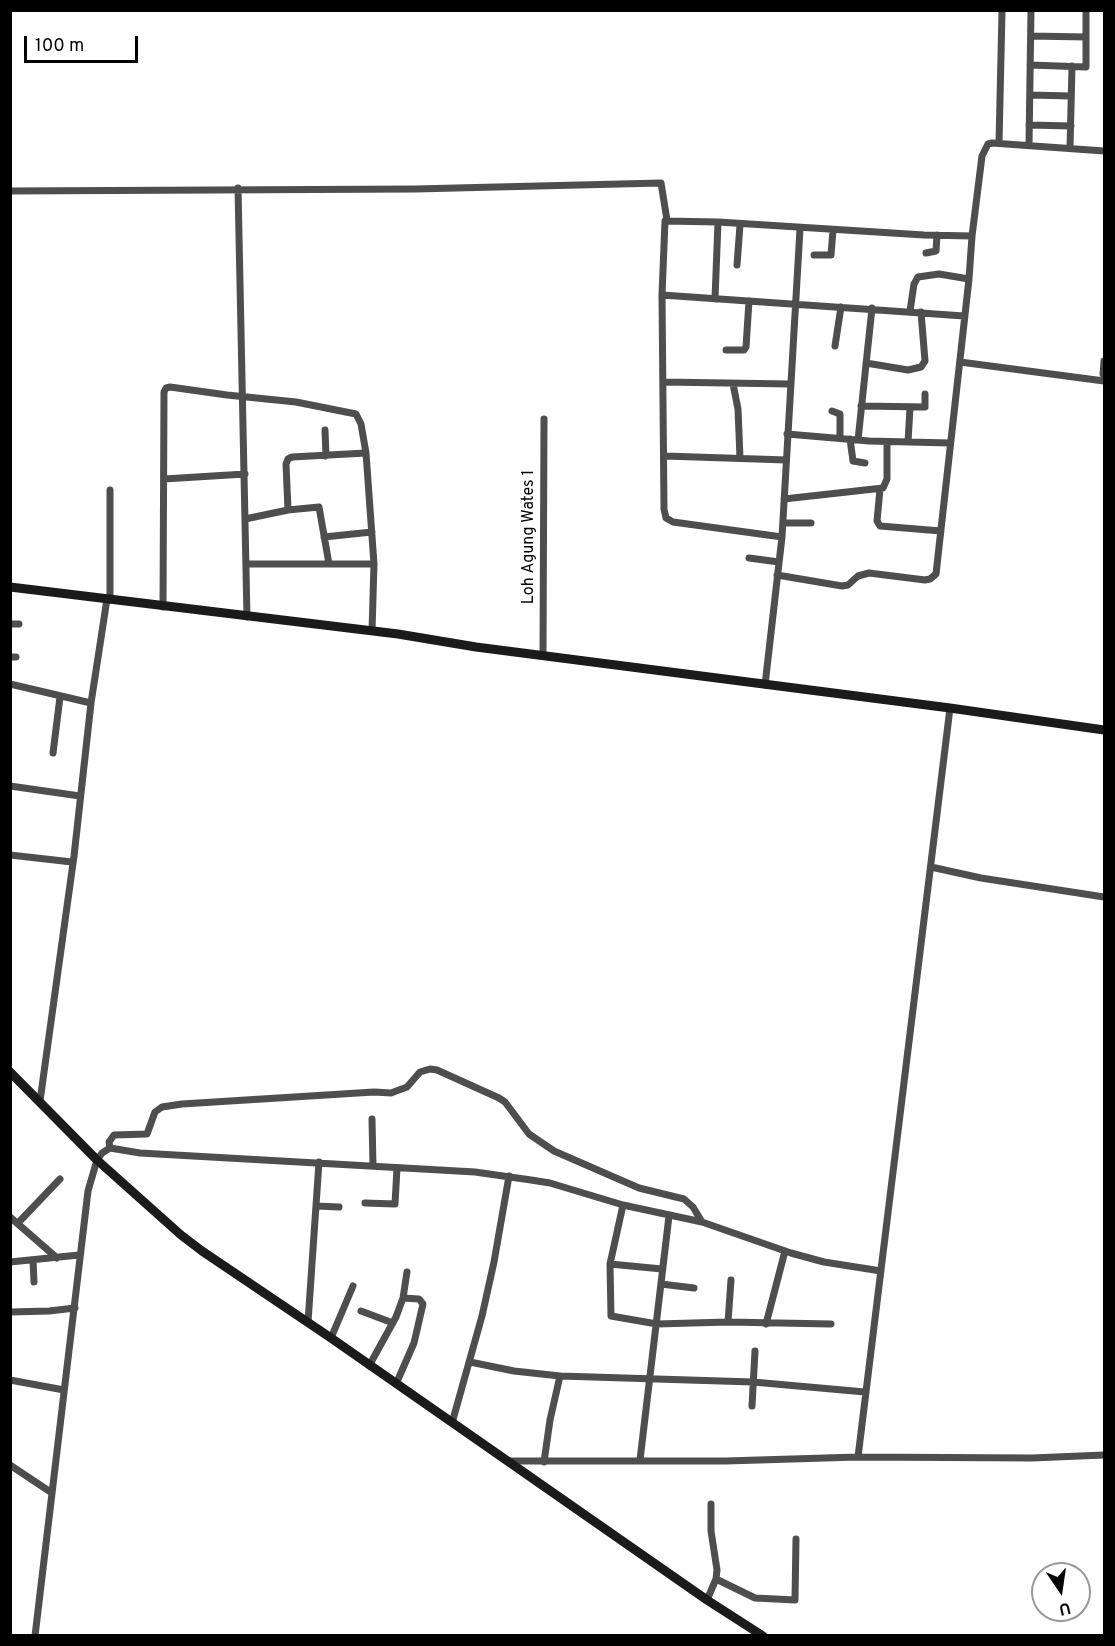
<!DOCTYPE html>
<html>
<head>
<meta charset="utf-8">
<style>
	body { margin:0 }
	#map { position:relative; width:1115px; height:1646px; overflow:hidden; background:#fff; font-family:Overpass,sans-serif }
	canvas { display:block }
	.frame { position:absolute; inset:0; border:12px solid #000; pointer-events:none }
	.north { position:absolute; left:1031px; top:1562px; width:60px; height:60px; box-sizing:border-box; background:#fff; border:2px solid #999; border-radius:50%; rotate:167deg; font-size:16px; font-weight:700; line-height:24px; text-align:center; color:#000 }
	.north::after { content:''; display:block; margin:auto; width:21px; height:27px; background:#000; clip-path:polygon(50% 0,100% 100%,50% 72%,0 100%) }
	.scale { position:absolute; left:24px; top:36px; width:114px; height:27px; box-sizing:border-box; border:3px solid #000; border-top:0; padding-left:8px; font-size:18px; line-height:21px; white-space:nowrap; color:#000; -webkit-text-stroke:4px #fff; paint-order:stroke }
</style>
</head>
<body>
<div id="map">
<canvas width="1115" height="1646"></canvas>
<div class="frame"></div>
<div class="north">U</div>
<div class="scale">100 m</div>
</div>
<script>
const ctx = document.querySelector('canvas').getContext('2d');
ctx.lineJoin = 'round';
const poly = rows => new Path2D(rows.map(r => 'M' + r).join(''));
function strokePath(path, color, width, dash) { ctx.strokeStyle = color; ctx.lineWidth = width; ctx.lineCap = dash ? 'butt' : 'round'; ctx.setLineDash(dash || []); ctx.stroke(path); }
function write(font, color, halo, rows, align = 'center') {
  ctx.font = font + ' Overpass,sans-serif'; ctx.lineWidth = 4.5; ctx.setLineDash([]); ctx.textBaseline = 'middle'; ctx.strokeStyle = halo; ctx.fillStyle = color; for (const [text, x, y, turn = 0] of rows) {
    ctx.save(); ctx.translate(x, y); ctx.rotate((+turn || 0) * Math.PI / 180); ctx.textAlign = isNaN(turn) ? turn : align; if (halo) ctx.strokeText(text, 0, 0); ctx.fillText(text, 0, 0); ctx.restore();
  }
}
strokePath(poly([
	[1031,36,1086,37],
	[1030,65,1086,67,1086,10],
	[1030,95,1071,96],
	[1029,125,1071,126],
	[999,143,1002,12],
	[1029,145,1031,10],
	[1070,148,1072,66],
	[238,188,247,617],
	[10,191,415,189,661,183,667,220],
	[926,253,936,251,937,235],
	[814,255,831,255,833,230],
	[737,265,740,225],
	[662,295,964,316],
	[715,299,718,222],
	[910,311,914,284,918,277,939,274,969,279],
	[835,346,841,307],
	[726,350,744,350,746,347,749,301],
	[960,362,1104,381],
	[866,363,908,370,921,367,925,361,921,312],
	[1103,374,1104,361],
	[663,382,790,384],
	[733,384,738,409,740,458],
	[861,406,925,407,925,394],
	[832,411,840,414,840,438],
	[325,430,326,456],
	[787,434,869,441,950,443],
	[850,439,853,461,865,463],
	[858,440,872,308],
	[908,442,910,408],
	[665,456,786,460],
	[164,479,245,474],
	[880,489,877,521,880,526,941,531],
	[784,499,883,488,887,479,887,442],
	[288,510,286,464,288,459,292,457,366,453],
	[245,519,288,510,319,507,329,564],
	[783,523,811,523],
	[324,537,372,532],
	[782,537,673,522,666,518,664,509,662,295,665,221,718,222,924,235,972,236,982,156,988,144,992,143,1104,151],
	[749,558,779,562],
	[247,564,374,564],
	[777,575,842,586,848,585,858,576,869,573,925,580,930,579,936,574,969,279,972,236],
	[110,600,110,490],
	[163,607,164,392,166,388,170,387,227,395,296,402,356,414,361,424,366,453,374,564,372,631],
	[10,624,19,624],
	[543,655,544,419],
	[10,657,16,657],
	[10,684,91,703],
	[765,685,782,537,800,229],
	[53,753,60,697],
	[10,786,80,796],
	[10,855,72,862],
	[931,867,981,878,1104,897],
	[40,1101,74,856,91,703,107,599],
	[372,1119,373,1166],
	[110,1148,109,1142,114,1135,147,1134,155,1112,162,1107,182,1104,374,1092,391,1093,407,1087,420,1072,430,1069,437,1070,499,1098,505,1102,529,1134,554,1151,639,1188,684,1199,693,1207,702,1222],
	[365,1203,395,1204,397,1168],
	[623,1205,610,1264,611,1316,657,1324,728,1322,831,1324],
	[316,1206,339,1207],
	[10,1217,57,1258],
	[18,1223,60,1179],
	[33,1260,34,1282],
	[10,1262,79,1255],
	[610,1264,662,1269],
	[661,1284,694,1288],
	[361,1311,393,1323],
	[10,1312,49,1311,75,1308],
	[308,1322,319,1162],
	[728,1322,731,1280],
	[766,1324,785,1251],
	[331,1338,353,1286],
	[470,1362,514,1371,560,1376,753,1382,865,1392],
	[369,1366,396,1317,403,1298,407,1272],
	[10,1380,64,1390],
	[396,1384,414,1343,423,1304,419,1299,403,1298],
	[752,1406,755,1351],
	[452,1423,482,1316,494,1262,509,1176],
	[858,1457,950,708],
	[640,1460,669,1216],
	[508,1461,726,1461,858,1457,1032,1458,1104,1455],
	[544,1462,550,1420,560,1376],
	[10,1465,52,1493],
	[716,1579,755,1598,795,1600,796,1539],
	[707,1600,716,1579,717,1570,711,1531,711,1504],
	[35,1636,88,1191,97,1160,102,1153,110,1148,140,1153,475,1172,531,1180,550,1183,623,1205,702,1222,791,1253,824,1262,881,1271]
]), '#4e4e4e', 7);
strokePath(poly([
	[10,587,398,634,476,647,950,708,1104,730],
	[10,1072,97,1160,181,1235,202,1251,331,1338,707,1600,763,1636]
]), '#1b1b1b', 9);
write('16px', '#000', '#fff', [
	["Loh Agung Wates 1",530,537,-90]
]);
</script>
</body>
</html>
